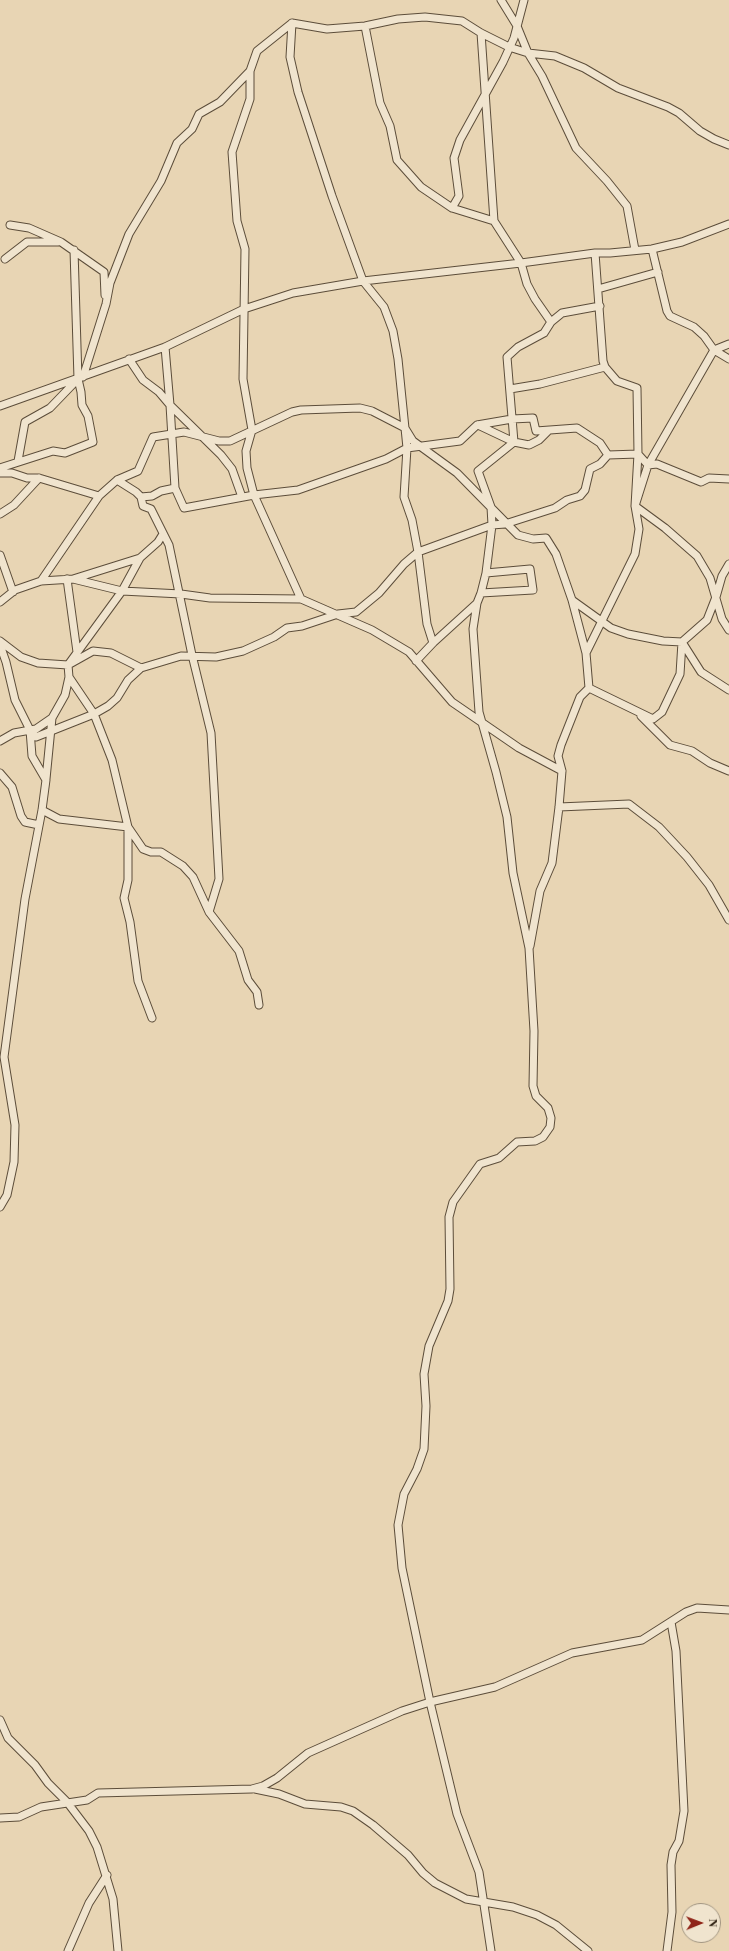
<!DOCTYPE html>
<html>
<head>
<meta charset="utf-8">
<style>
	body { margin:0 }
	#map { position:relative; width:729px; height:1951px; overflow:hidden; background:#e8d5b4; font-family:"Libre Bodoni",serif }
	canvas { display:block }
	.north { position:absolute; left:681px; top:1903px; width:40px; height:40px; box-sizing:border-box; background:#f0e4ce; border:1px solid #a29682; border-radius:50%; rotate:89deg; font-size:11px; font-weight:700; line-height:16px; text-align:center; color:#2e2011 }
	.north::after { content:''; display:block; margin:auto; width:14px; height:18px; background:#8f2418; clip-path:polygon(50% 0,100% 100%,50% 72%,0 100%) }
</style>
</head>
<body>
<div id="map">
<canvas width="729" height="1951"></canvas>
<div class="north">N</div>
</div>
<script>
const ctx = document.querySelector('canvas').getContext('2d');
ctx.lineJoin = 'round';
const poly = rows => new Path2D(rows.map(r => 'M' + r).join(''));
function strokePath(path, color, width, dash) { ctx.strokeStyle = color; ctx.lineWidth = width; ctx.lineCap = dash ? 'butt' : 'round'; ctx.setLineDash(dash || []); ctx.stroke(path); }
const street = poly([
	[501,0,517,26,528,53,542,76,576,148,607,181,627,206,635,250],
	[292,23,290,57,298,92,332,196,363,281,384,307,393,331,398,359,407,448,404,497,412,520,418,552,427,624,433,643],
	[292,23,257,51,250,71,250,99,232,152,237,221,245,249,243,379,252,430,246,451,247,468,254,495,301,599],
	[292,23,327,29,365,26,398,19,425,17,462,21,481,33,509,47,528,53,555,56,584,68,618,88,668,107,679,113,700,131,714,139,729,145],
	[365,26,380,103,390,126,397,160,421,187,452,208,494,221],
	[481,33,494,221,521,263,527,284,535,299,551,322],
	[452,208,459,196,454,158,460,140,503,62,514,38,524,0],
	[10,225,29,228,61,242,104,272,105,295],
	[652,249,667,311,670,316,694,327,704,336,714,350,729,359],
	[5,259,27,242,58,242],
	[598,289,658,272],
	[729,344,714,350,648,465,635,506,665,528,697,556,710,578,722,619,729,630],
	[165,347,170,405,221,455,232,469,242,497],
	[129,359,143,380,159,392,170,405,175,488,184,508,254,495,298,490,386,459,407,448,460,441,477,425,512,419,533,418,536,431,577,428,600,443,608,455,638,454,648,465,657,464,701,482,709,478,729,479],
	[83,377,106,304,110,283,129,234,161,181,177,143,192,129,199,114,220,102,250,71],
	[510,389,540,384,605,367],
	[0,406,165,347,244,309,293,293,363,281,521,263,595,253,610,253,652,249,682,242,729,224],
	[478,425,514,442,529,445,539,440,548,431],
	[18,461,25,422,50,408,76,381],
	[0,468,53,451,65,453,93,442,88,416,82,405,81,392,78,379,74,250],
	[0,473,12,473,27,478,39,478,99,496,117,480,138,471,153,437,184,432,219,441,230,441,292,412,301,410,360,408,372,411,405,428,413,441,457,473,518,535,533,539,546,538,556,554,572,600,611,628,628,634,663,641,682,642,707,620,716,597,722,576,729,564],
	[117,480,136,492,141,497,152,496,161,491,175,488],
	[141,497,143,506,151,509,169,545,192,655,211,733,219,879,209,912],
	[0,514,14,505,39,478],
	[0,555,13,592],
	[67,579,77,652],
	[73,579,140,558,158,542,163,534],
	[41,581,99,496],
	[481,593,533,590,530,569,486,573],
	[572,600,586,653],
	[0,602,15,590,41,581,73,579,122,591,181,594,210,598,301,599,372,630,409,652,452,702,519,748,562,771],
	[0,641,21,657,38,663,68,665,93,651,111,653,141,668,181,656,216,657,243,651,274,637,287,628,302,626,338,614,356,612,379,593,404,564,418,552,492,525,505,524,555,508,567,500,580,496,585,490,590,469,600,464,608,455],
	[682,642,701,672,729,690],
	[0,645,6,662,15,700,30,730,32,756,46,780,42,810,25,899,4,1057,15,1125,14,1162,7,1195,0,1207],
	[416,661,433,643,477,603],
	[69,677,94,714,112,760,128,827,143,849,151,852,161,852,183,866,193,877,209,912,239,951,248,980,257,992,259,1005],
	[589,688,653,719,662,712,680,674,682,642],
	[641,716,670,745,692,751,710,763,729,771],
	[30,730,36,737,94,714,108,706,117,698,128,680,141,668],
	[0,741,14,733,36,729,52,718,65,695,69,677,68,665,122,591,140,558],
	[0,773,12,787,21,816,25,822,39,825],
	[46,779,52,718],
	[559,807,629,804,659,827,687,857,709,885,729,920],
	[42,810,59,819,128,827,128,880,124,898,130,922,138,981,152,1018],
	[530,946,540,891,552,863,559,807,562,771,558,756,561,745,580,697,589,688,586,653,635,554,639,529,635,506,638,454,637,388,617,381,605,367,603,361,595,253],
	[0,1720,8,1738,35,1765,48,1783,67,1802,89,1831,97,1847,113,1899,118,1951],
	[255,1789,279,1794,305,1804,341,1807,353,1811,373,1825,408,1855,423,1873,435,1883,466,1899,513,1907,537,1915,556,1925,588,1951],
	[0,1818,19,1817,41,1807,87,1800,98,1793,252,1789,263,1786,277,1778,308,1753,402,1711,430,1702,495,1687,572,1653,642,1640,686,1612,697,1608,729,1610],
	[68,1951,89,1903,107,1875],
	[491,1951,479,1872,457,1814,430,1702,402,1568,398,1525,404,1494,417,1469,424,1449,426,1406,424,1374,429,1346,448,1301,450,1289,449,1217,453,1202,480,1164,499,1158,517,1142,535,1141,543,1137,550,1127,551,1118,548,1108,536,1096,533,1086,534,1031,529,948,513,873,507,817,496,772,479,712,473,629,477,603,481,593,486,573,492,525,491,507,478,471,514,442,507,357,518,347,544,333,551,322,562,313,600,306],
	[667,1951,672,1912,671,1865,673,1852,679,1841,684,1811,676,1651,671,1622]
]);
strokePath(street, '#5c4d3a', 9);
strokePath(street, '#f0e4ce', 7);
</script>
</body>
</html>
